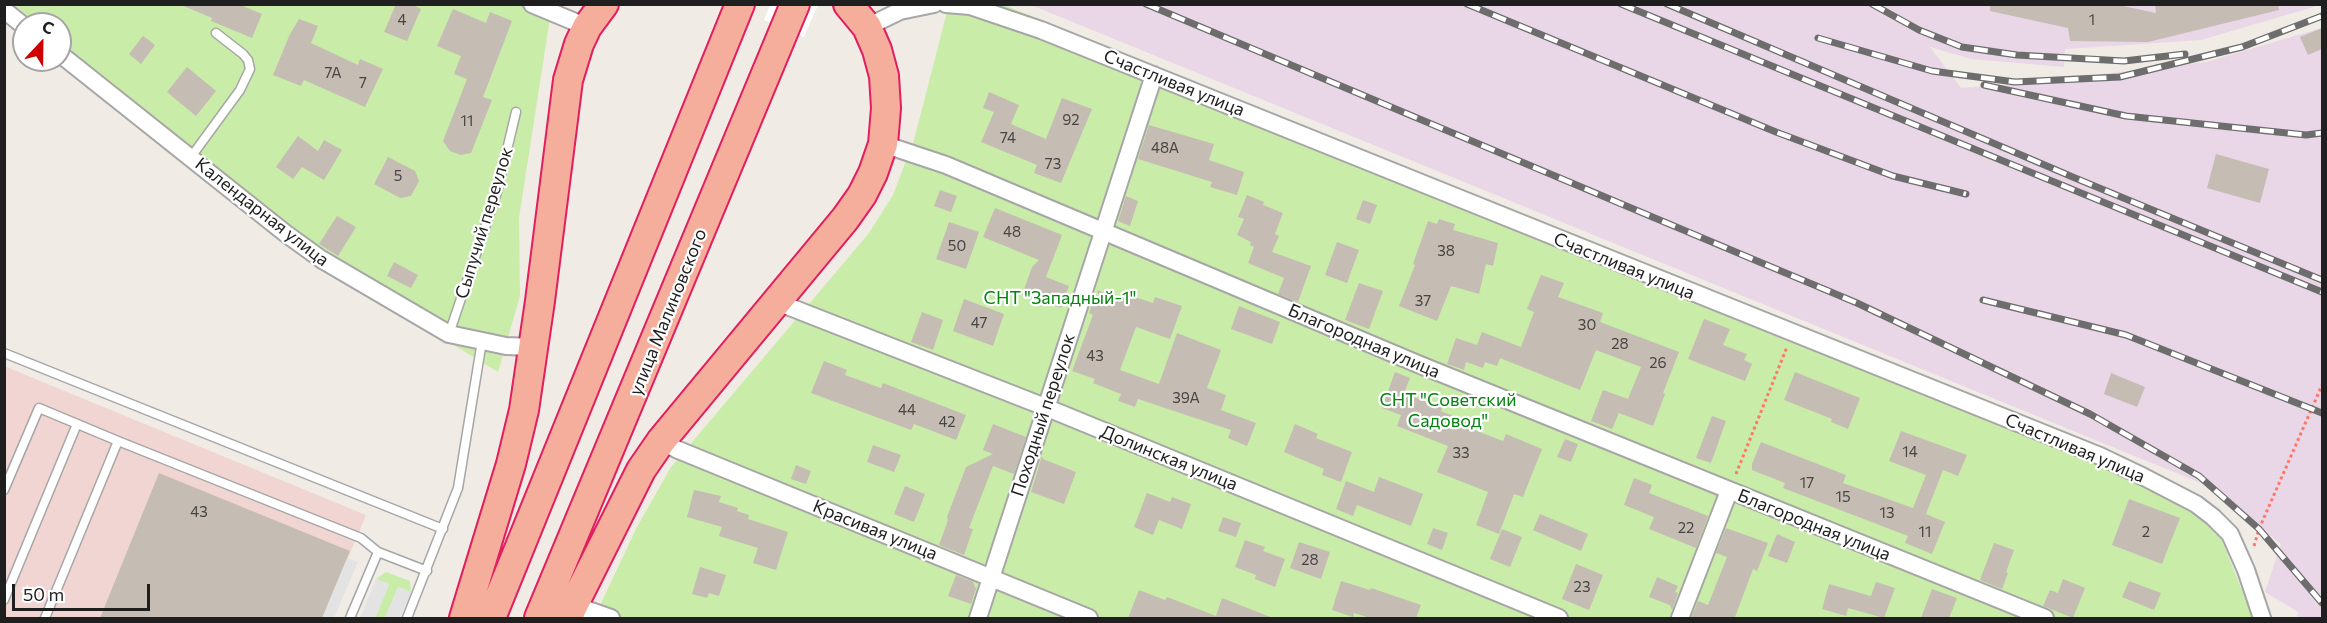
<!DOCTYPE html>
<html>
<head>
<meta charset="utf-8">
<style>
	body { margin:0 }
	#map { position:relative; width:2327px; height:623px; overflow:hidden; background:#f0ece5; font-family:Commissioner,sans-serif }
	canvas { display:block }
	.frame { position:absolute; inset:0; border:6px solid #1f1f1f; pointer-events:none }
	.north { position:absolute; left:12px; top:12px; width:60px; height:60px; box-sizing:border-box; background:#fff; border:2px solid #a5a5a5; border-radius:50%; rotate:22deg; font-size:16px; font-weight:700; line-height:24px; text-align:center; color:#1f1f1f }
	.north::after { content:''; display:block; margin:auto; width:21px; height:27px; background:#ce0100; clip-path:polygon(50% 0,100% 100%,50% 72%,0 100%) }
	.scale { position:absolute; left:12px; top:584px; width:138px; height:27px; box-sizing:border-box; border:3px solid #1f1f1f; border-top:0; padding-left:8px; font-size:18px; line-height:21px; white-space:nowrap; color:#1f1f1f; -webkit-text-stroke:4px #fff; paint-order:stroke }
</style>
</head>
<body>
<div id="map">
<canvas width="2327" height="623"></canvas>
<div class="frame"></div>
<div class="north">С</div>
<div class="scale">50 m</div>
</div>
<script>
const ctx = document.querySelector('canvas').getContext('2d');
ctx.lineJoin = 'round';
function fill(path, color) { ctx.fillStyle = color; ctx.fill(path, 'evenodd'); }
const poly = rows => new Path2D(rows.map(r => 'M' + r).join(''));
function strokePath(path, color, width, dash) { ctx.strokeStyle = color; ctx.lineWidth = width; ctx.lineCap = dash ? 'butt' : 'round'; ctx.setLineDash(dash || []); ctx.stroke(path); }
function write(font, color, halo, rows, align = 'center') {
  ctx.font = font + ' Commissioner,sans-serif'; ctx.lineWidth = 4.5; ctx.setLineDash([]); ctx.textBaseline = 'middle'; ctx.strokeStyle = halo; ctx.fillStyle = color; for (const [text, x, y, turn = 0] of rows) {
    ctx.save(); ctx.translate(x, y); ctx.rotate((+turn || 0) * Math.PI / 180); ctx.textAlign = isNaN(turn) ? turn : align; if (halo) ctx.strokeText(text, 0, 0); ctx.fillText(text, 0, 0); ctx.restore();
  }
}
fill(poly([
	[4,366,366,515,323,618,5,618]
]), '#f1d5d3');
fill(poly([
	[1031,5,2320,5,2201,40,2065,49,2064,67,1971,59,1930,47,1961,88,2026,83,2206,62,2322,28,2322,618,2297,618,2298,612,2265,592,2281,544,2203,484]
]), '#e9d6e6');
fill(poly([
	[949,4,1004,5,2100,451,2217,528,2253,618,594,618,637,527,671,467,869,233,893,195,914,140],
	[15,5,552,5,519,218,520,296,498,372,289,245,60,44,60,24,37,24],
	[386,572,410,581,411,592,398,587,385,618,375,618,389,584,376,579]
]), '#caeca9');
fill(poly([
	[345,557,358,562,334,618,320,618],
	[376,579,389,584,375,618,360,618],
	[398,587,411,592,400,618,385,618]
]), '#e3e3e3');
fill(poly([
	[770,5,818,5,804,37,764,20]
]), '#fff');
fill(poly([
	[179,4,238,4,262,14,252,38,211,21,212,18],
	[396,4,411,4,421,9,407,41,384,32],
	[1990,4,2114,4,2156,13,2155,4,2278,4,2279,10,2148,42,2070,41,2068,28,1990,11],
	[453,9,486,23,490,12,512,21,483,97,492,100,471,153,461,155,450,151,443,141,467,79,454,74,461,56,437,46],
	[299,19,318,26,311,43,358,65,360,59,383,69,365,107,304,80,301,86,273,75,290,34],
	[2322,28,2322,49,2308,55,2300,37],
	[143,36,155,45,141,64,129,54],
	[187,67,216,91,196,116,167,92],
	[989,92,1019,105,1011,124,1046,139,1062,98,1092,109,1061,183,1034,173,1037,165,981,142,994,112,983,108],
	[1149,125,1214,144,1209,160,1244,172,1237,195,1210,187,1212,182,1138,159],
	[298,136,318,151,324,140,342,150,324,180,302,167,293,179,276,167],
	[2216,154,2269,169,2260,203,2207,188],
	[388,157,415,171,419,181,411,196,400,198,374,184],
	[940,190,957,196,951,212,934,206],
	[1247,195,1264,202,1263,205,1283,213,1275,234,1279,236,1272,252,1311,266,1298,302,1278,294,1284,278,1248,263,1254,247,1250,245,1251,242,1237,235,1244,219,1238,217],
	[1126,196,1138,201,1130,226,1118,221],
	[1363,200,1377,205,1370,224,1356,219],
	[995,208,1062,235,1046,277,1069,286,1061,308,1022,295,1032,267,1039,260,983,237],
	[337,216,356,227,338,256,319,244],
	[1439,219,1455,224,1453,230,1498,243,1493,266,1486,264,1479,294,1451,286,1437,321,1399,306,1415,265,1413,264,1428,221,1437,224],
	[949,222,979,232,966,269,936,259],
	[1337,242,1359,250,1347,283,1325,275],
	[394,262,418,275,411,288,387,276],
	[1541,275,1564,283,1558,297,1603,313,1600,322,1679,352,1663,393,1665,394,1653,426,1619,413,1612,429,1591,421,1603,390,1628,399,1641,367,1596,350,1580,390,1500,358,1497,366,1485,362,1483,368,1466,362,1464,370,1447,364,1456,338,1477,345,1482,332,1521,347,1534,312,1527,309],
	[1359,283,1383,291,1369,329,1345,320],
	[1097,290,1121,299,1123,293,1153,303,1155,297,1182,306,1170,339,1136,327,1120,370,1159,384,1177,333,1221,350,1207,388,1226,395,1221,410,1256,423,1247,446,1228,438,1231,430,1138,399,1135,407,1118,401,1121,394,1093,383,1095,379,1072,371,1093,315,1089,313,1095,295,1099,296],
	[964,299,1004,314,993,346,953,331],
	[1239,306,1280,322,1272,344,1231,329],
	[922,312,943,320,933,350,911,342],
	[1704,319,1730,329,1723,345,1747,354,1744,360,1752,364,1745,381,1688,359],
	[824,361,847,370,845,375,881,388,883,383,966,415,956,440,914,424,911,430,811,393],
	[1395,372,1410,378,1404,393,1442,408,1441,411,1471,423,1469,428,1503,441,1506,434,1542,449,1523,497,1514,494,1499,534,1476,525,1488,492,1437,472,1448,446,1397,426,1401,415,1382,408],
	[1795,372,1860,398,1848,429,1831,422,1832,419,1784,400],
	[2111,373,2145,387,2137,407,2104,394],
	[1712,416,1726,421,1711,463,1696,458],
	[993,424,1026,437,1014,474,993,466,969,528,973,529,964,555,939,545,948,520,947,517,966,467,993,454,983,450],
	[1295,424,1318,434,1316,438,1352,452,1341,482,1322,475,1324,469,1284,452],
	[1901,431,1967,455,1958,476,1943,470,1926,514,1945,522,1932,554,1905,543,1908,536,1783,488,1785,483,1752,470,1752,464,1761,442,1846,475,1843,483,1913,508,1926,475,1889,461],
	[1565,439,1578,444,1571,462,1557,457],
	[873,445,901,455,894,472,867,462],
	[1042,456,1043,459,1076,472,1064,504,1031,492],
	[796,465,811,471,806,484,791,479],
	[159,473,350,551,322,618,100,618],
	[1379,477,1423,494,1411,526,1357,505,1353,516,1336,509,1346,481,1374,492],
	[1634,478,1652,485,1649,493,1708,516,1696,548,1649,529,1654,517,1624,505],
	[905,486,925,494,914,522,894,514],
	[694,490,721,496,719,502,738,508,737,511,749,515,748,519,788,532,776,570,753,563,758,548,719,536,722,527,687,517],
	[1147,493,1170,502,1172,497,1191,504,1182,529,1159,520,1153,535,1134,527],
	[2129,499,2180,518,2162,564,2112,545],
	[1540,514,1588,534,1581,551,1533,530],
	[1223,517,1241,523,1236,537,1218,531],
	[1433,528,1448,533,1442,550,1427,544],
	[1726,528,1768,543,1757,571,1753,569,1735,617,1739,618,1691,618,1698,601,1708,605,1727,557,1716,553],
	[1502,529,1522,537,1510,567,1490,559],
	[1777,534,1795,542,1787,563,1768,556],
	[1245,540,1265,547,1263,551,1285,559,1275,587,1255,579,1256,575,1235,567],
	[1299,542,1330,552,1321,579,1290,568],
	[1994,543,2014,550,2006,572,2008,573,2002,589,1980,580],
	[1576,564,1603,575,1589,610,1562,599],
	[700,567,726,575,719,596,709,593,707,598,692,594],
	[956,575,973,582,976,589,971,604,948,596],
	[1657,577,1678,586,1675,592,1678,593,1672,610,1670,605,1649,597],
	[2063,579,2085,588,2073,618,2043,606,2050,590,2058,593],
	[1341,581,1370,590,1371,588,1421,605,1416,618,1370,618,1354,613,1353,617,1332,610],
	[2129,581,2161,593,2154,610,2122,597],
	[1876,582,1895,588,1884,618,1848,608,1846,616,1822,609,1829,584,1871,596],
	[1932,589,1957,598,1949,618,1921,618],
	[1139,590,1165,600,1167,597,1216,616,1222,598,1273,618,1128,618]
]), '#c5bcb4');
const service = poly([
	[191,157,240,90,250,69,248,60,243,54,216,33],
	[449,334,497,192,516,112],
	[4,353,443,529],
	[4,490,39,408,118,441],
	[4,600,77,424],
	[45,618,118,441,361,538,378,552],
	[350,618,378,552,427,571],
	[407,618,458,488,482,341]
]);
const minor = poly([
	[532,4,587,27],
	[946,4,970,6,1041,30,2100,456,2144,477,2196,504,2213,517,2230,534,2246,570,2262,618],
	[4,10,24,26],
	[867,27,900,11,934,4],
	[60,54,285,233,321,259,449,334,506,346,533,347],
	[883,144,946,165,1418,364,2045,618],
	[777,302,1045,407,1559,618],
	[661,441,676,449,1089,618],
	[574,605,611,618],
	[978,618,1154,75],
	[1680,618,1729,491]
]);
const trunk = poly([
	[464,618,511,464,524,410,540,301,568,80,579,44,587,27,604,4],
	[491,618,740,4],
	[539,618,795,4],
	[567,618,641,470,661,441,845,219,862,195,873,173,883,144,886,108,884,76,877,50,867,27,848,4]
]);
strokePath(service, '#a6a6a6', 11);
strokePath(minor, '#a6a6a6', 20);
strokePath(trunk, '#e21e60', 32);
strokePath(poly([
	[1736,474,1787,347],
	[2254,546,2259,529,2322,385]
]), '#ff7767', 3, [3, 3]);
strokePath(service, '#fff', 8);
strokePath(minor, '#fff', 16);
strokePath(trunk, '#f4ae9b', 28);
const rail = poly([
	[1146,4,1857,303,2090,414,2199,476,2259,529,2322,603],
	[1467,4,1776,132,1893,176,1966,194],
	[1621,4,2322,292],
	[1667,4,2075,178,2322,280],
	[1872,4,1919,30,1962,47,2017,55,2124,61,2185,54],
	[1818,38,1932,71,2015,82,2120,77,2242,47,2322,16],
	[1984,85,2126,116,2306,135,2322,133],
	[1983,300,2126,335,2322,413]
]);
strokePath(rail, '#6d6d6d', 7);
strokePath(rail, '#fff', 4.5, [14]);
write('15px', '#484644', null, [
	["4",402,20],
	["1",2092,20],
	["7А",333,73],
	["7",363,83],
	["92",1071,120],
	["11",467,121],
	["74",1008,138],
	["48А",1165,148],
	["73",1053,164],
	["5",398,176],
	["48",1012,232],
	["50",957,246],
	["38",1446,251],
	["37",1423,301],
	["47",979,323],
	["30",1587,325],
	["28",1620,344],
	["43",1095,356],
	["26",1658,363],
	["39А",1186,398],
	["44",907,410],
	["42",947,422],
	["14",1910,452],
	["33",1461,453],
	["17",1807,483],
	["15",1843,497],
	["43",199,512],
	["13",1887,513],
	["22",1686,528],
	["11",1925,532],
	["2",2146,532],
	["28",1310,560],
	["23",1582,587]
]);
write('18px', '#1f1f1f', '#fff', [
	["Счастливая улица",1174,83,22],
	["Календарная улица",262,212,38],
	["Сыпучий переулок",484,223,-73],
	["Счастливая улица",1624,266,22],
	["улица Малиновского",668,312,-68],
	["Благородная улица",1364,341,23],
	["Походный переулок",1043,415,-72],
	["Счастливая улица",2075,448,23],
	["Долинская улица",1169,458,22],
	["Благородная улица",1814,525,22],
	["Красивая улица",875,530,22]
]);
write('18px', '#078312', '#fff', [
	["СНТ \"Западный-1\"",1060,298],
	["СНТ \"Советский",1448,400],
	["Садовод\"",1448,421]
]);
</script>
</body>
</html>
